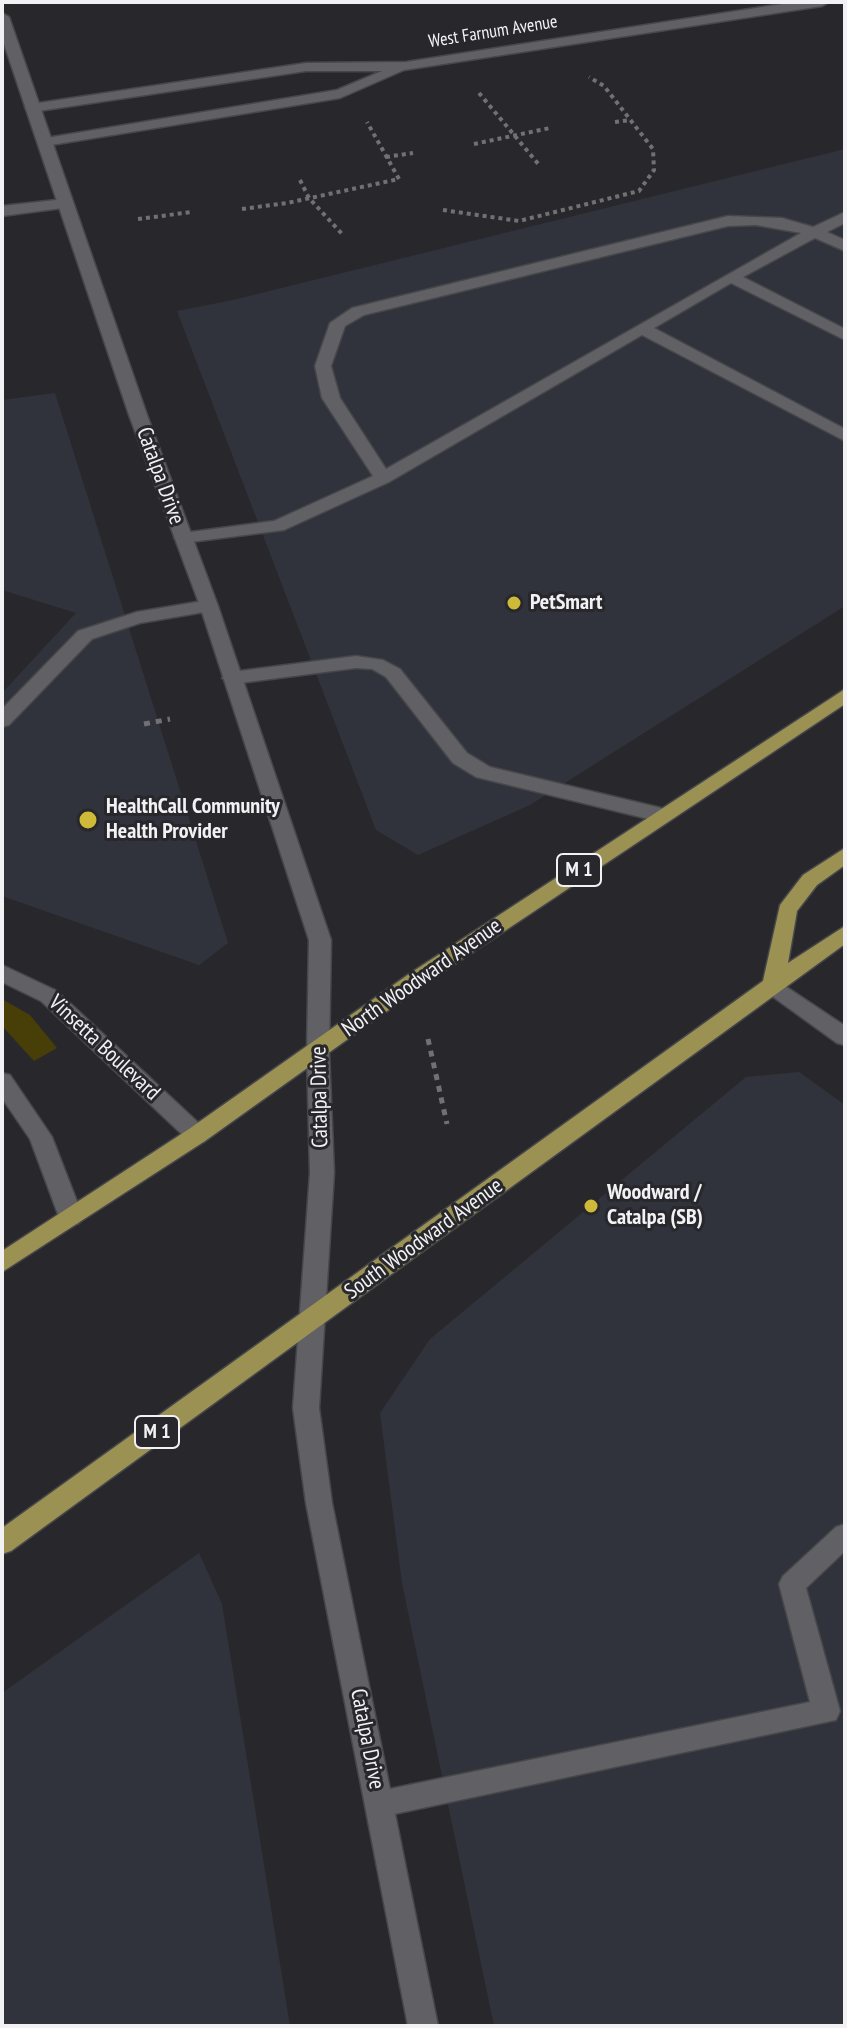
<!DOCTYPE html>
<html>
<head>
<meta charset="utf-8">
<style>
	body { margin:0 }
	#map { position:relative; width:847px; height:2028px; overflow:hidden; background:#28282c; font-family:"PT Sans Narrow",sans-serif }
	canvas { display:block }
	.frame { position:absolute; inset:0; border:4px solid #f2f2f5; pointer-events:none }
</style>
</head>
<body>
<div id="map">
<canvas width="847" height="2028"></canvas>
<div class="frame"></div>
</div>
<script>
const ctx = document.querySelector('canvas').getContext('2d');
ctx.lineJoin = 'round';
function fill(path, color) { ctx.fillStyle = color; ctx.fill(path, 'evenodd'); }
const poly = rows => new Path2D(rows.map(r => 'M' + r).join(''));
function strokePath(path, color, width, dash) { ctx.strokeStyle = color; ctx.lineWidth = width; ctx.lineCap = dash ? 'butt' : 'round'; ctx.setLineDash(dash || []); ctx.stroke(path); }
function write(font, color, halo, rows, align = 'center') {
  ctx.font = font + ' "PT Sans Narrow",sans-serif'; ctx.lineWidth = 6; ctx.setLineDash([]); ctx.textBaseline = 'middle'; ctx.strokeStyle = halo; ctx.fillStyle = color; for (const [text, x, y, turn = 0] of rows) {
    ctx.save(); ctx.translate(x, y); ctx.rotate((+turn || 0) * Math.PI / 180); ctx.textAlign = isNaN(turn) ? turn : align; if (halo) ctx.strokeText(text, 0, 0); ctx.fillText(text, 0, 0); ctx.restore();
  }
}
fill(poly([
	[845,149,845,606,530,805,418,855,376,830,177,311,233,300],
	[55,393,228,943,199,965,2,896,2,693,76,613,2,590,2,400],
	[799,1072,845,1105,845,2026,494,2026,402,1583,380,1413,430,1339,746,1077],
	[199,1553,222,1604,290,2026,2,2026,2,1693]
]), '#31333c');
fill(poly([
	[2,999,30,1015,57,1048,34,1061,2,1026]
]), '#473e08');
const service = poly([
	[845,212,845,223,827,232,845,240,845,251,815,238,743,277,845,329,845,340,731,283,654,328,845,429,845,441,642,335,389,482,284,530,183,543,174,538,183,533,274,521,373,476,322,398,315,366,330,323,352,308,728,216,782,218,813,227,845,212],
	[756,225,801,233,386,469,340,398,331,366,345,326,364,315,728,226,756,225],
	[209,600,218,606,216,610,140,623,92,639,9,725,2,727,2,709,78,631,137,612,209,600],
	[356,656,383,660,400,669,467,753,490,767,661,808,671,815,661,822,476,777,453,763,386,677,372,669,356,668,232,684,222,678,232,672,356,656],
	[845,1524,845,1551,806,1588,840,1711,836,1720,380,1817,370,1813,366,1804,370,1795,380,1791,810,1702,779,1584,783,1576,836,1527,845,1524]
]);
const minor = poly([
	[795,2,829,2,822,6,404,70,340,98,45,146,38,142,40,139,337,90,382,71,306,71,32,112,25,108,32,104,306,63,406,62,795,2],
	[65,199,70,201,70,207,2,216,2,206,65,199],
	[2,965,57,991,205,1129,208,1135,205,1141,197,1143,189,1141,41,1001,2,982,2,965],
	[773,978,845,1026,845,1045,837,1043,765,991,762,986,765,981,773,978],
	[2,1073,10,1075,52,1137,83,1217,79,1223,71,1226,63,1223,59,1217,30,1139,2,1098,2,1073]
]);
const tertiary = poly([
	[2,13,9,17,147,415,218,606,331,940,329,1052,334,1173,319,1408,332,1503,438,2026,408,2026,306,1503,293,1408,310,1173,307,1052,309,940,200,606,129,415,2,38,2,13]
]);
const primary = poly([
	[845,689,845,704,425,984,205,1141,2,1272,2,1251,189,1129,409,974,845,689],
	[845,848,845,865,817,885,797,911,788,963,845,926,845,944,11,1551,2,1554,2,1528,763,981,780,905,803,875,845,848]
]);
strokePath(service, '#46474a', 3);
strokePath(minor, '#46474a', 3);
strokePath(tertiary, '#46474a', 3);
strokePath(primary, '#46474a', 3);
strokePath(poly([
	[479,93,540,166],
	[615,122,630,120],
	[474,144,550,128],
	[386,157,413,153],
	[300,180,309,198,343,235],
	[242,209,287,203,399,179,367,122],
	[443,210,519,221,639,191,654,170,653,149,604,86,589,77],
	[138,219,192,212]
]), '#717175', 4, [4, 4]);
strokePath(poly([
	[144,724,170,719],
	[428,1039,447,1124]
]), '#717175', 5, [6, 6]);
fill(service, '#606065');
fill(minor, '#606065');
fill(tertiary, '#606065');
fill(primary, '#9b9153');
for (const [x, y, r, color] of [
	[514,603,8,"#ceb938"],
	[88,820,10,"#ceb938"],
	[591,1206,8,"#ceb938"]
]) { const dot = new Path2D(); dot.arc(x, y, r, 0, 2 * Math.PI); ctx.fillStyle = color; ctx.fill(dot); strokePath(dot, '#28282c', 3); }
write('18px', '#f2f2f5', '#28282c', [
	["West Farnum Avenue",493,32,-9]
]);
for (const [x, y, w] of [
	[579,870,44],
	[157,1432,44]
]) { const box = new Path2D(); box.roundRect(x - w / 2, y - 16, w, 32, 6); ctx.fillStyle = '#28282c'; ctx.fill(box); strokePath(box, '#f2f2f5', 2); }
write('bold 20px', '#f2f2f5', null, [
	["M 1",579,870],
	["M 1",157,1432]
]);
write('22px', '#f2f2f5', '#28282c', [
	["Catalpa Drive",160,476,70],
	["North Woodward Avenue",422,978,-35],
	["Vinsetta Boulevard",104,1048,43],
	["Catalpa Drive",320,1097,-91],
	["South Woodward Avenue",424,1239,-36],
	["Catalpa Drive",367,1739,79]
]);
write('bold 22px', '#f2f2f5', '#28282c', [
	["PetSmart",530,603],
	["HealthCall Community",106,807],
	["Health Provider",106,832],
	["Woodward /",607,1193],
	["Catalpa (SB)",607,1218]
], 'left');
</script>
</body>
</html>
